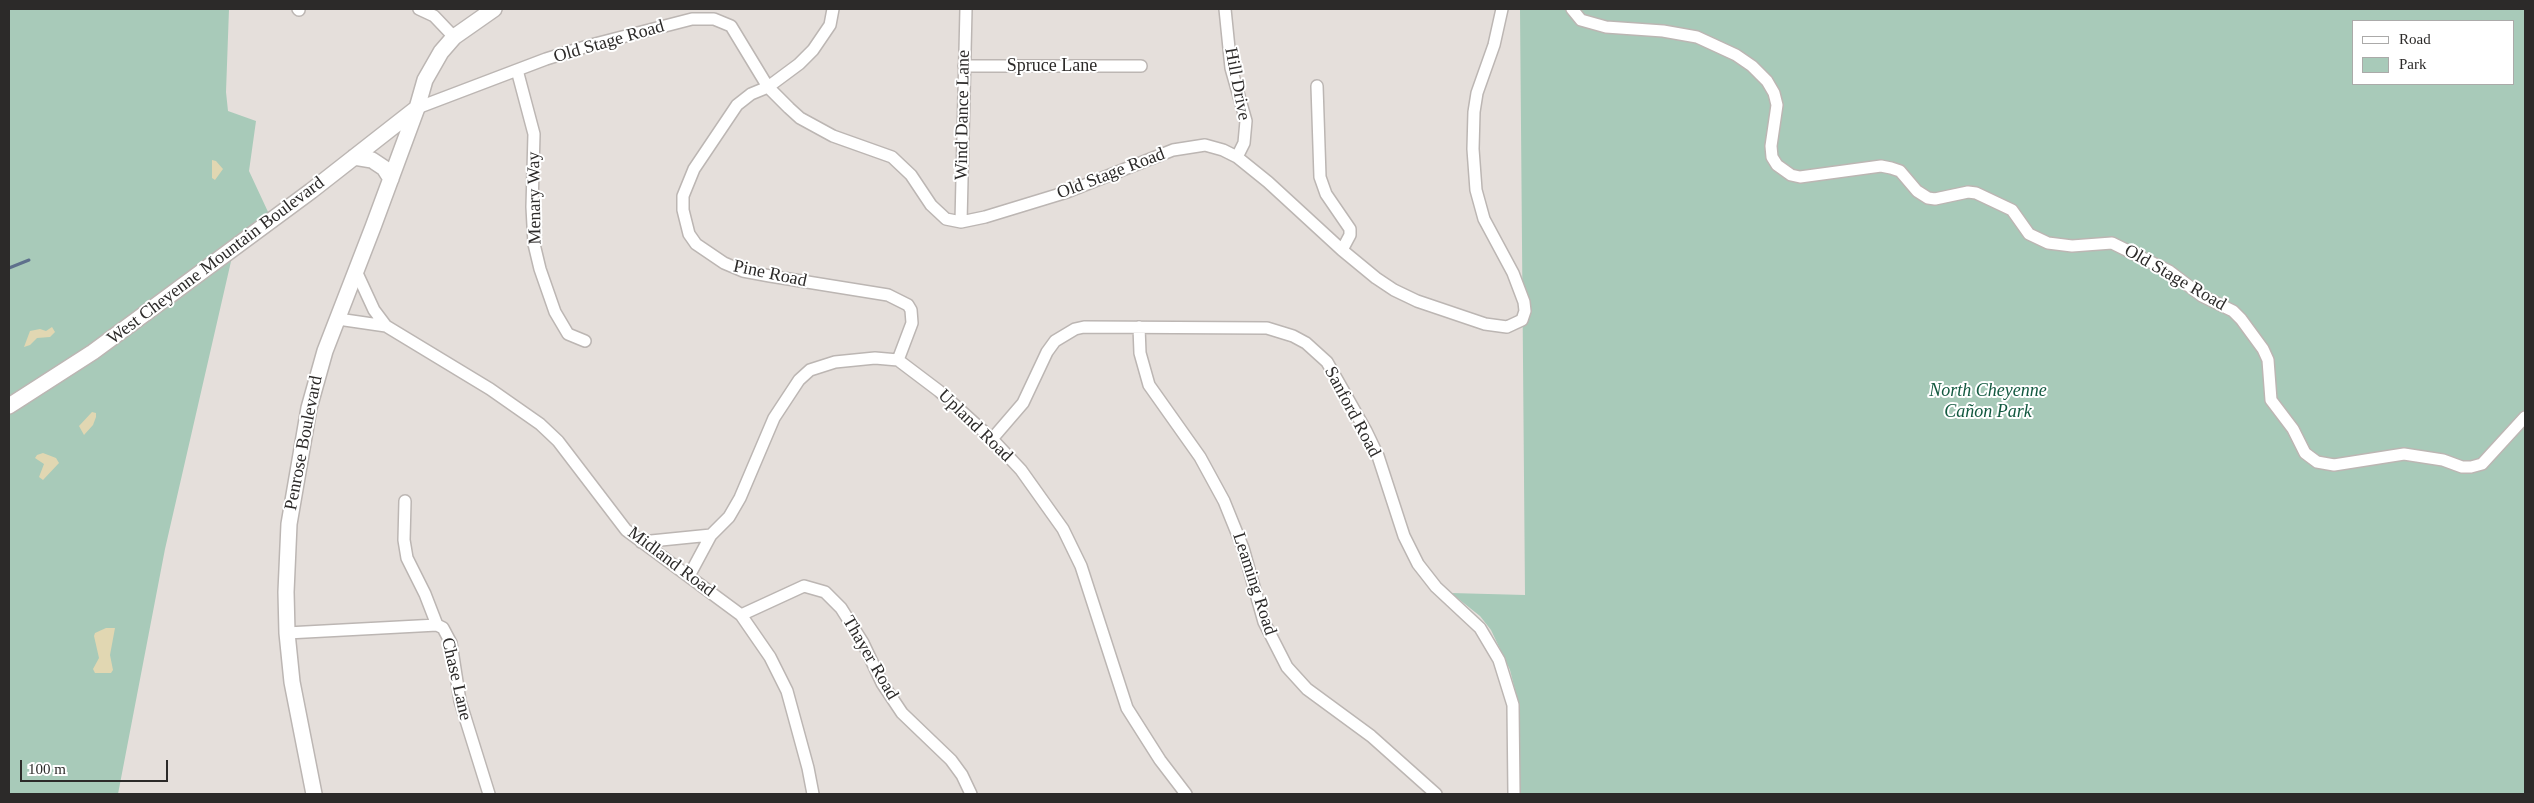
<!DOCTYPE html>
<html>
<head>
<meta charset="utf-8">
<style>
	body { margin:0 }
	#map { position:relative; width:2534px; height:803px; overflow:hidden; background:#e5dfdb; font-family:"Times New Roman",serif }
	canvas { display:block }
	.frame { position:absolute; inset:0; border:10px solid #2c2a29; pointer-events:none }
	.legend { position:absolute; left:2352px; top:20px; width:162px; height:65px; box-sizing:border-box; background:#fff; border:1px solid #abaaa9; margin:0; padding:6px 9px; list-style:none; font-size:15px; color:#2c2a29 }
	.legend li { display:flex; align-items:center; gap:10px; height:25px }
	.legend b { width:25px; border:1px solid #abaaa9 }
	.scale { position:absolute; left:20px; top:760px; width:148px; height:22px; box-sizing:border-box; border:2px solid #2c2a29; border-top:0; padding-left:6px; font-size:15px; line-height:18px; white-space:nowrap; color:#2c2a29; -webkit-text-stroke:4px #fff; paint-order:stroke }
</style>
</head>
<body>
<div id="map">
<canvas width="2534" height="803"></canvas>
<div class="frame"></div>
<ul class="legend">
<li><b style="height:6px;background:#fff"></b>Road</li>
<li><b style="height:14px;background:#a8cab9"></b>Park</li>
</ul>
<div class="scale">100 m</div>
</div>
<script>
const ctx = document.querySelector('canvas').getContext('2d');
ctx.lineJoin = 'round';
function fill(path, color) { ctx.fillStyle = color; ctx.fill(path, 'evenodd'); }
const poly = rows => new Path2D(rows.map(r => 'M' + r).join(''));
function strokePath(path, color, width, dash) { ctx.strokeStyle = color; ctx.lineWidth = width; ctx.lineCap = dash ? 'butt' : 'round'; ctx.setLineDash(dash || []); ctx.stroke(path); }
function write(font, color, halo, rows, align = 'center') {
  ctx.font = font + ' "Times New Roman",serif'; ctx.lineWidth = 4; ctx.setLineDash([]); ctx.textBaseline = 'middle'; ctx.strokeStyle = halo; ctx.fillStyle = color; for (const [text, x, y, turn = 0] of rows) {
    ctx.save(); ctx.translate(x, y); ctx.rotate((+turn || 0) * Math.PI / 180); ctx.textAlign = isNaN(turn) ? turn : align; if (halo) ctx.strokeText(text, 0, 0); ctx.fillText(text, 0, 0); ctx.restore();
  }
}
fill(poly([
	[9,9,229,9,226,92,228,111,256,121,249,171,269,214,232,257,165,549,118,794,9,794],
	[1520,9,2525,9,2525,794,1520,794,1520,710,1510,670,1491,630,1480,616,1451,593,1525,595],
	[2353,21,2513,21,2513,84,2353,84]
]), '#a8cab9');
fill(poly([
	[212,160,216,161,223,169,215,180,212,178],
	[52,327,55,332,50,337,37,338,30,345,24,347,30,331,40,329,46,331],
	[92,412,96,413,96,417,93,425,84,435,79,426],
	[43,453,56,458,59,463,43,480,39,477,44,464,35,458,37,455],
	[106,628,115,628,110,655,113,670,111,673,95,673,93,669,99,658,94,636,95,633]
]), '#e1d7b2');
strokePath(poly([
	[9,268,29,260]
]), '#5e708c', 3);
const street = poly([
	[298,9,299,10],
	[419,9,434,16,454,37],
	[833,9,830,25,813,50,799,64,768,87,751,94,737,105,694,169,683,196,683,210,689,234,696,244,724,263,743,271,770,276,888,295,908,305,911,310,912,323,898,360],
	[1225,9,1231,68,1246,121,1244,143,1237,157],
	[1572,9,1581,20,1606,27,1663,31,1697,37,1736,55,1752,66,1767,81,1774,93,1777,105,1771,146,1772,157,1777,165,1791,175,1800,177,1881,166,1891,168,1900,171,1917,191,1928,198,1935,199,1968,192,1976,193,2012,210,2029,234,2048,243,2072,246,2112,243,2169,271,2202,296,2233,311,2241,319,2263,349,2268,360,2271,400,2293,429,2305,453,2317,462,2334,465,2404,454,2443,460,2462,467,2471,467,2482,464,2525,417],
	[964,66,1141,66],
	[517,70,534,134,532,207,534,244,540,269,555,312,568,334,585,341],
	[1317,86,1320,177,1326,194,1350,229,1350,235,1342,250],
	[417,108,546,59,591,45,692,19,714,19,731,26,768,87,789,108,800,118,833,136,892,157,911,175,931,205,946,219,961,222,985,217,1067,192,1173,150,1205,145,1223,150,1237,157,1268,182,1342,250,1376,278,1394,290,1417,301,1485,324,1507,327,1522,320,1525,311,1524,302,1513,273,1484,219,1476,190,1473,149,1474,112,1477,93,1494,45,1502,9],
	[961,222,966,9],
	[356,271,374,310,386,326,490,389,540,424,558,441,626,530,741,615,770,657,787,691,808,768,813,794],
	[338,319,386,326],
	[1139,327,1140,353,1149,385,1200,457,1224,501,1243,548,1264,622,1287,667,1307,689,1371,736,1436,794],
	[992,439,1023,403,1047,352,1055,341,1075,329,1084,327,1267,328,1293,336,1306,343,1327,362,1366,431,1378,456,1404,536,1418,564,1436,587,1480,628,1499,660,1513,705,1514,794],
	[405,501,404,540,407,558,425,594,437,625],
	[641,542,711,535],
	[689,576,711,535,729,517,740,498,774,418,799,380,810,370,835,362,875,358,898,360,939,391,992,439,1021,470,1063,529,1081,566,1127,708,1160,760,1186,794],
	[741,615,804,586,825,592,841,608,863,643,882,683,902,713,951,760,962,775,971,794],
	[287,633,437,625,443,628,451,643,460,701,489,794]
]);
const secondary = poly([
	[354,157,372,160,384,168,391,179],
	[9,406,93,352,311,191,417,108],
	[314,794,292,682,287,633,286,592,289,524,309,408,325,351,373,227,417,108,425,80,441,52,454,37,494,9]
]);
strokePath(street, '#bcb6b3', 14);
strokePath(secondary, '#bcb6b3', 18);
strokePath(street, '#fff', 11);
strokePath(secondary, '#fff', 15);
write('18px', '#2c2a29', '#fff', [
	["Old Stage Road",609,42,-16],
	["Spruce Lane",1052,66],
	["Hill Drive",1237,84,79],
	["Wind Dance Lane",963,115,-89],
	["Old Stage Road",1111,174,-21],
	["Menary Way",535,198,-91],
	["West Cheyenne Mountain Boulevard",216,261,-37],
	["Pine Road",770,274,12],
	["Old Stage Road",2175,278,30],
	["Sanford Road",1352,412,62],
	["Upland Road",975,426,44],
	["Penrose Boulevard",304,443,-79],
	["Midland Road",671,562,37],
	["Leaming Road",1254,584,72],
	["Thayer Road",870,658,60],
	["Chase Lane",456,679,77]
]);
write('italic 18px', '#135940', '#fff', [
	["North Cheyenne",1988,391],
	["Cañon Park",1988,412]
]);
</script>
</body>
</html>
